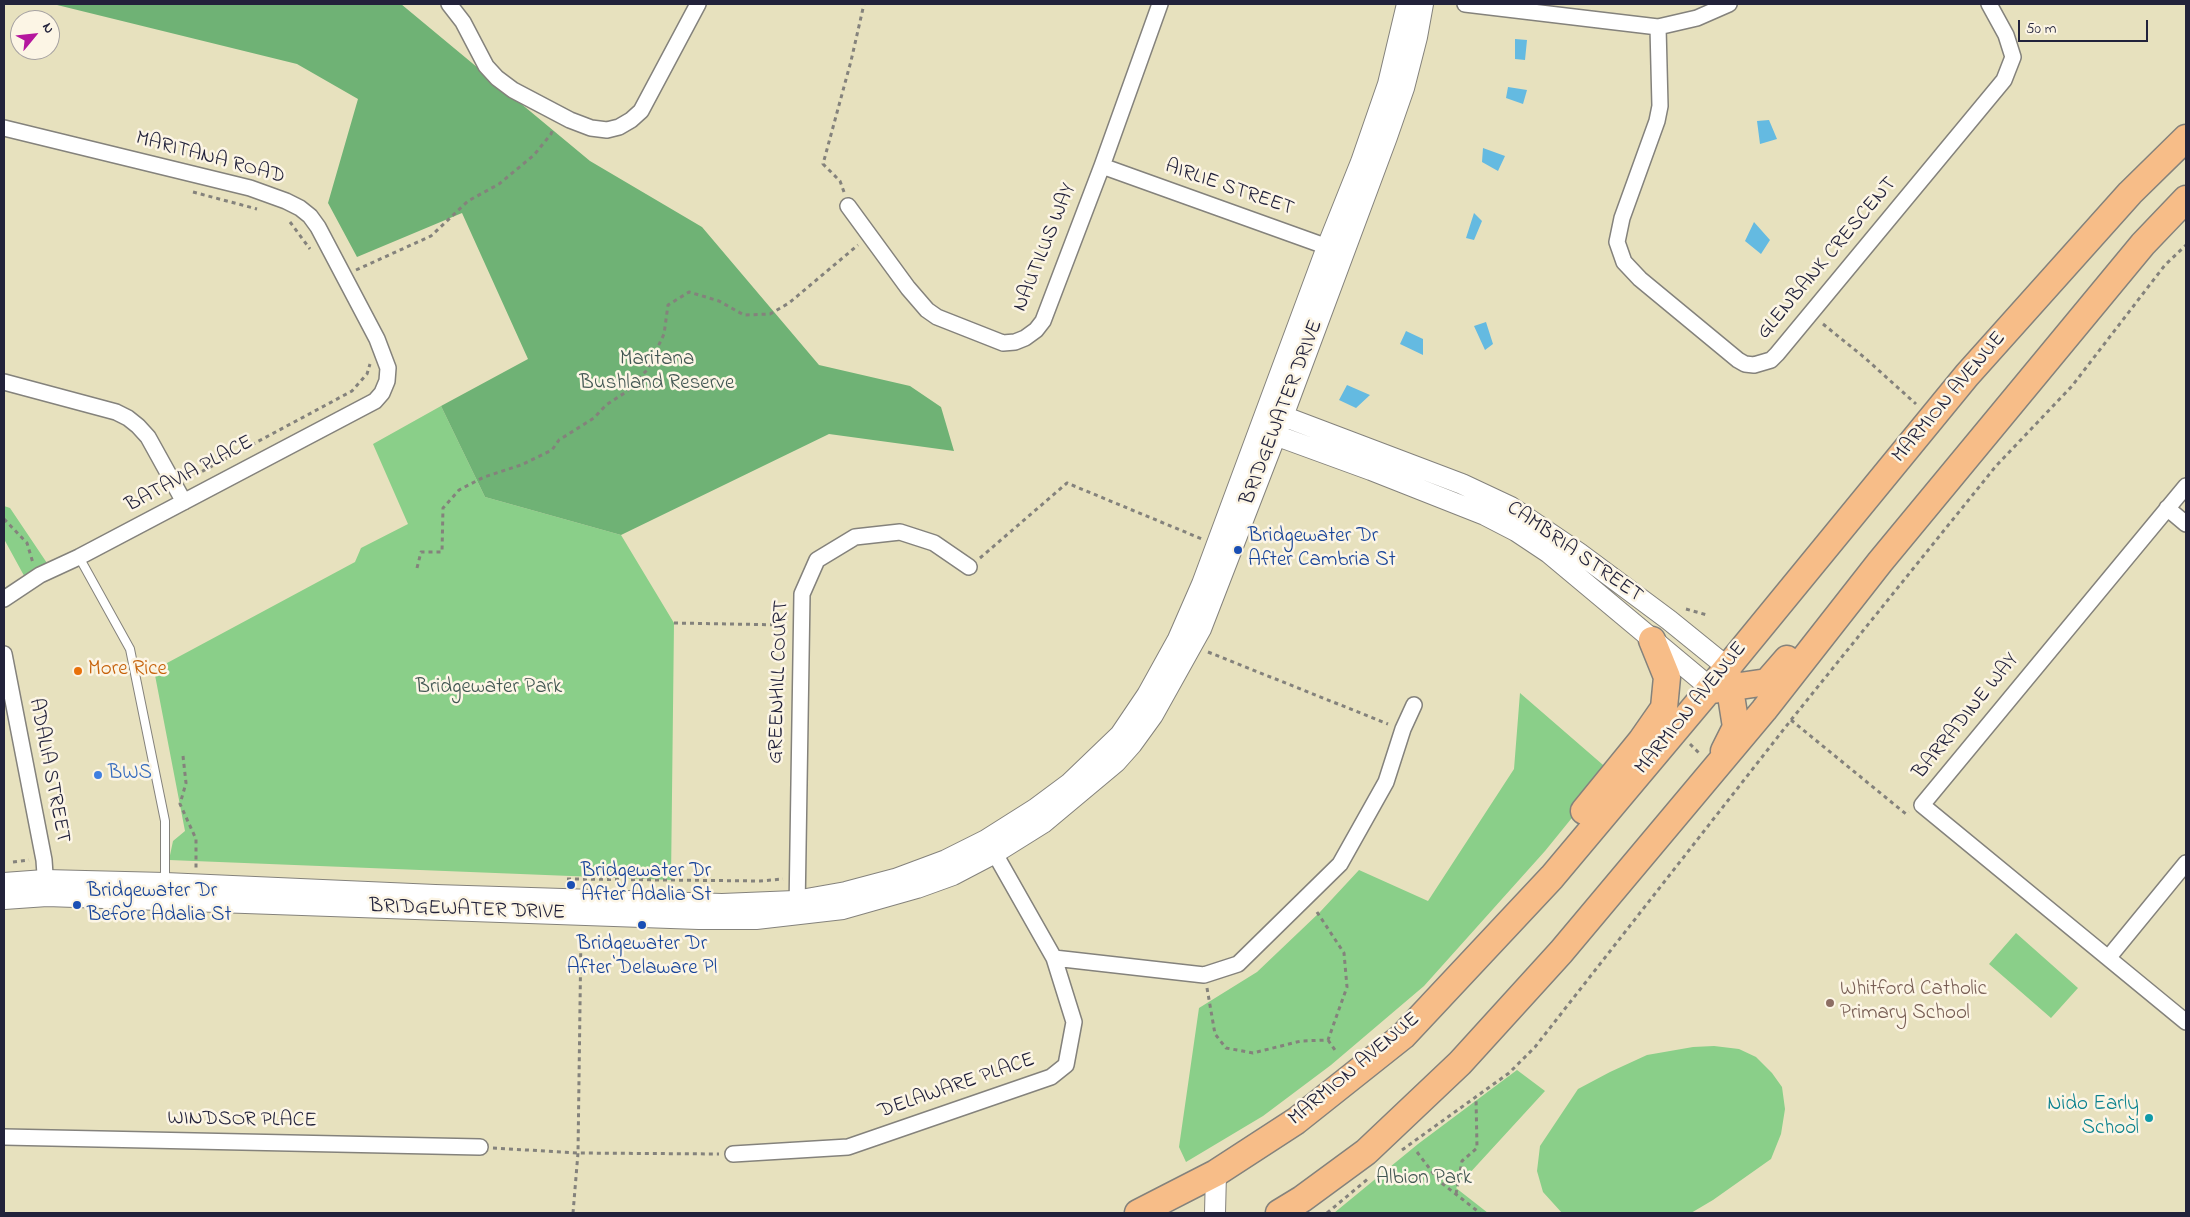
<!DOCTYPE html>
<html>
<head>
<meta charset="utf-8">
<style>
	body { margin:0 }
	#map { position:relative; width:2190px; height:1217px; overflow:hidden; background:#e7e1be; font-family:"Indie Flower",sans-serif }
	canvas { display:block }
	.frame { position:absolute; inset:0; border:5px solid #22223b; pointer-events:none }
	.north { position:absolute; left:10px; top:10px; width:50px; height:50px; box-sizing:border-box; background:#fcf5e5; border:1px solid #a5a1a1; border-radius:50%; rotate:62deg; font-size:14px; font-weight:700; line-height:20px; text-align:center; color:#22223b }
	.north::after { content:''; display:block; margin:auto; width:18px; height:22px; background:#b5179e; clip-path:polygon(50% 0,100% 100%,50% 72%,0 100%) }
	.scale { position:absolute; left:2018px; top:20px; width:130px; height:22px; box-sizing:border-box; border:2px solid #22223b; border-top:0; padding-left:6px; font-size:15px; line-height:18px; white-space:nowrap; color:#22223b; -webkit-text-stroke:4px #fcf5e5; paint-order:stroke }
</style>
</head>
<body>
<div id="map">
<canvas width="2190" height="1217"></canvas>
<div class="frame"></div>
<div class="north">N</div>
<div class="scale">50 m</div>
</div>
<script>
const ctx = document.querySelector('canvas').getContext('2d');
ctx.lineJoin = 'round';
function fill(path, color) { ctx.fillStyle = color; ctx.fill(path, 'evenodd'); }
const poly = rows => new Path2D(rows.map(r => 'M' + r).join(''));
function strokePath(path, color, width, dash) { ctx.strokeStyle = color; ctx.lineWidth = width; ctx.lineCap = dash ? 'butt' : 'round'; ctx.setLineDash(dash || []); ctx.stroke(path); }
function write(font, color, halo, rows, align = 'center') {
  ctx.font = font + ' "Indie Flower",sans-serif'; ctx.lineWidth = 5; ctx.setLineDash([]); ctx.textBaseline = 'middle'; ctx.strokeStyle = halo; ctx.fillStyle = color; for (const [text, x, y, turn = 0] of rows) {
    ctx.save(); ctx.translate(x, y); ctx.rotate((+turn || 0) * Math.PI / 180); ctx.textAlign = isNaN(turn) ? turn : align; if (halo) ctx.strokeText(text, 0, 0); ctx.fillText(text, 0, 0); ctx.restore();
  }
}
fill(poly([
	[441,406,485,497,621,535,674,623,671,880,169,860,173,841,185,831,154,670,355,562,361,548,408,524,373,444],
	[4,506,10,508,51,569,28,583,4,539],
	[1520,693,1610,771,1545,851,1424,986,1331,1065,1263,1116,1186,1162,1179,1147,1199,1008,1257,972,1320,912,1359,870,1428,901,1514,769],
	[2016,933,2078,988,2051,1018,1989,964],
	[1714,1046,1739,1049,1756,1057,1772,1073,1782,1087,1785,1109,1781,1134,1771,1159,1713,1200,1691,1213,1562,1213,1543,1192,1537,1171,1540,1146,1578,1089,1610,1072,1647,1055,1693,1047],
	[1517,1070,1545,1091,1456,1188,1488,1213,1334,1213,1418,1144]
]), '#8acf89');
fill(poly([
	[53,4,401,4,590,161,702,227,819,365,910,386,941,407,954,451,829,434,621,535,485,497,441,406,528,359,462,213,357,257,328,203,358,99,297,64]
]), '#6fb275');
fill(poly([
	[1515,39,1527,40,1525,60,1515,59],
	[1508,87,1527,90,1523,104,1506,98],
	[1769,120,1777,139,1760,144,1757,121],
	[1483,148,1505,156,1498,171,1482,162],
	[1474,213,1482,221,1474,240,1466,238],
	[1754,222,1770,240,1761,254,1745,241],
	[1486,322,1493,344,1485,350,1474,326],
	[1406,331,1423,339,1423,355,1400,344],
	[1347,385,1370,395,1356,408,1339,400]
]), '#64bae1');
const service = poly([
	[79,557,130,649,165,821,165,881]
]);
const minor = poly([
	[449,4,463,22,486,66,497,78,513,90,570,120,591,128,607,130,619,127,631,120,641,111,698,4],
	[1465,4,1658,27,1697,18,1729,4],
	[1658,27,1660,106,1657,121,1622,218,1617,242,1624,262,1640,279,1738,360,1745,364,1754,365,1771,360,1777,354,2004,80,2013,57,2006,35,1989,4],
	[4,128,250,188,286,201,300,208,310,216,318,227,377,339,388,368,387,381,382,393,375,401,79,557,40,575,4,599],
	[1102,166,1336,250],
	[848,206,908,288,927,310,937,317,1003,343,1015,342,1025,338,1036,330,1043,321,1102,166,1160,4],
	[4,382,116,412,128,418,138,426,148,437,184,502],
	[2186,486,1922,805,2186,1022],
	[2167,508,2186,524],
	[4,654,44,860,46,889],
	[797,910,802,594,817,560,855,537,900,532,934,543,969,567],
	[2109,957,2186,863],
	[1054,958,1204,975,1238,964,1340,864,1386,782,1403,729,1414,705],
	[4,1137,480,1147],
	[733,1154,848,1147,1051,1077,1066,1065,1074,1022,1054,958,990,845]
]);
const tertiary = poly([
	[1272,412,1462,484,1511,507,1579,553,1669,620,1727,667],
	[1264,431,1371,470,1485,515,1516,531,1549,553,1713,690],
	[4,883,45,880,165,883,435,895,722,904,795,901,846,892,895,879,946,860,986,840,1035,809,1070,783,1120,735,1147,695,1178,639,1202,584,1327,247,1361,162,1388,84,1407,4],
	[4,899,47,896,699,919,756,919,843,909,917,888,953,875,995,853,1043,823,1116,762,1132,744,1153,715,1201,629,1276,435,1387,137,1404,88,1417,37,1423,4],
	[1215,1213,1216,1173]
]);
const trunk = poly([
	[1713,690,1767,682,1787,659],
	[1724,751,1736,727,1727,670],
	[1584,811,1641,741,1664,708,1667,677,1652,640],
	[1138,1213,1216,1173,1296,1121,1403,1036,1552,877,1704,696,1967,375,2130,193,2186,138],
	[1279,1213,1302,1199,1366,1152,1460,1063,1561,952,1764,710,1880,562,2143,244,2186,199]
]);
strokePath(service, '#84827c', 10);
strokePath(minor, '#84827c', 18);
strokePath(tertiary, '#84827c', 22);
strokePath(trunk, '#84827c', 29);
strokePath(poly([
	[193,192,257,209],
	[844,192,840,181,823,164,851,61,864,4],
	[290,222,310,249],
	[356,270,431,236,468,201,499,184,534,155,551,134,553,129],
	[1823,324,1865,358,1916,404],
	[188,479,352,391,367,374,370,364],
	[4,519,27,543,33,563],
	[980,558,1067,483,1202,539],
	[417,568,421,552,442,552,443,508,459,490,484,477,521,465,552,450,559,440,594,418,606,405,626,392,647,370,664,334,668,305,689,292,719,301,744,315,770,314,789,303,858,245],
	[1686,609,1707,615],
	[674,623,786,625],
	[1208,652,1388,724],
	[1791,720,1906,814,1909,812],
	[1690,744,1700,754],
	[183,756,186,783,180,804,196,839,196,868],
	[13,862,29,860],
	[567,879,760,881,783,879],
	[1207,988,1215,1034,1226,1048,1253,1053,1301,1041,1328,1040,1347,987,1344,953,1315,909],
	[1328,1040,1335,1050],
	[493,1148,578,1153,719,1154],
	[1402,1150,1509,1073,1535,1047,1791,720,1996,466,2072,386,2165,265,2186,245],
	[1417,1152,1439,1181,1480,1213],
	[1456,1194,1462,1161,1477,1148,1476,1098],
	[573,1213,578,1153,581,933],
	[1327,1213,1369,1178]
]), '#84827c', 3, [4, 4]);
strokePath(service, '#fff', 8);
strokePath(minor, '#fff', 15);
strokePath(tertiary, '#fff', 20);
strokePath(trunk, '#f7bd88', 26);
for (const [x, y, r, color] of [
	[1238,550,5,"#1a4fb4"],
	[78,671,5,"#e8710a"],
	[98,775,5,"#3f7fe0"],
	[571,885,5,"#1a4fb4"],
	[77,905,5,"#1a4fb4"],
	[642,925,5,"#1a4fb4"],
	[1830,1003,5,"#8d6e63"],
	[2149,1118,5,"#0f9aa8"]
]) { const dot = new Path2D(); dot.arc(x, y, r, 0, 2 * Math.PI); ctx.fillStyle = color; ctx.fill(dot); strokePath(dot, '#fcf5e5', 2); }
write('21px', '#22223b', '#fcf5e5', [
	["MARITANA ROAD",210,159,15],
	["AIRLIE STREET",1229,189,19],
	["NAUTILUS WAY",1046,248,-68],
	["GLENBANK CRESCENT",1828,259,-50],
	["MARMION AVENUE",1950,398,-50],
	["BRIDGEWATER DRIVE",1283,413,-69],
	["BATAVIA PLACE",190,475,-28],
	["CAMBRIA STREET",1574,553,35],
	["GREENHILL COURT",780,682,-88],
	["MARMION AVENUE",1692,709,-51],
	["BARRADINE WAY",1967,717,-51],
	["ADALIA STREET",48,771,79],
	["BRIDGEWATER DRIVE",467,911,2],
	["MARMION AVENUE",1355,1070,-40],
	["DELAWARE PLACE",957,1087,-19],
	["WINDSOR PLACE",242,1121,1]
]);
write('21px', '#415652', '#fcf5e5', [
	["Maritana",657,361],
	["Bushland Reserve",657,385],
	["Bridgewater Park",489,689],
	["Albion Park",1424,1180]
]);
write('21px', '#164399', '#fcf5e5', [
	["Bridgewater Dr",1248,538],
	["After Cambria St",1248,562],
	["Bridgewater Dr",581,873],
	["After Adalia St",581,897],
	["Bridgewater Dr",87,893],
	["Before Adalia St",87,917],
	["Bridgewater Dr",642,946,"center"],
	["After Delaware Pl",642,970,"center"]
], 'left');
write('21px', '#c56008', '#fcf5e5', [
	["More Rice",88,671]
], 'left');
write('21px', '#366cbe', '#fcf5e5', [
	["BWS",108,775]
], 'left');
write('21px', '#785e54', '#fcf5e5', [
	["Whitford Catholic",1840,991],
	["Primary School",1840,1015]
], 'left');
write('21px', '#0d838f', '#fcf5e5', [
	["Nido Early",2139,1106],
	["School",2139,1130]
], 'right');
</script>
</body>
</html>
